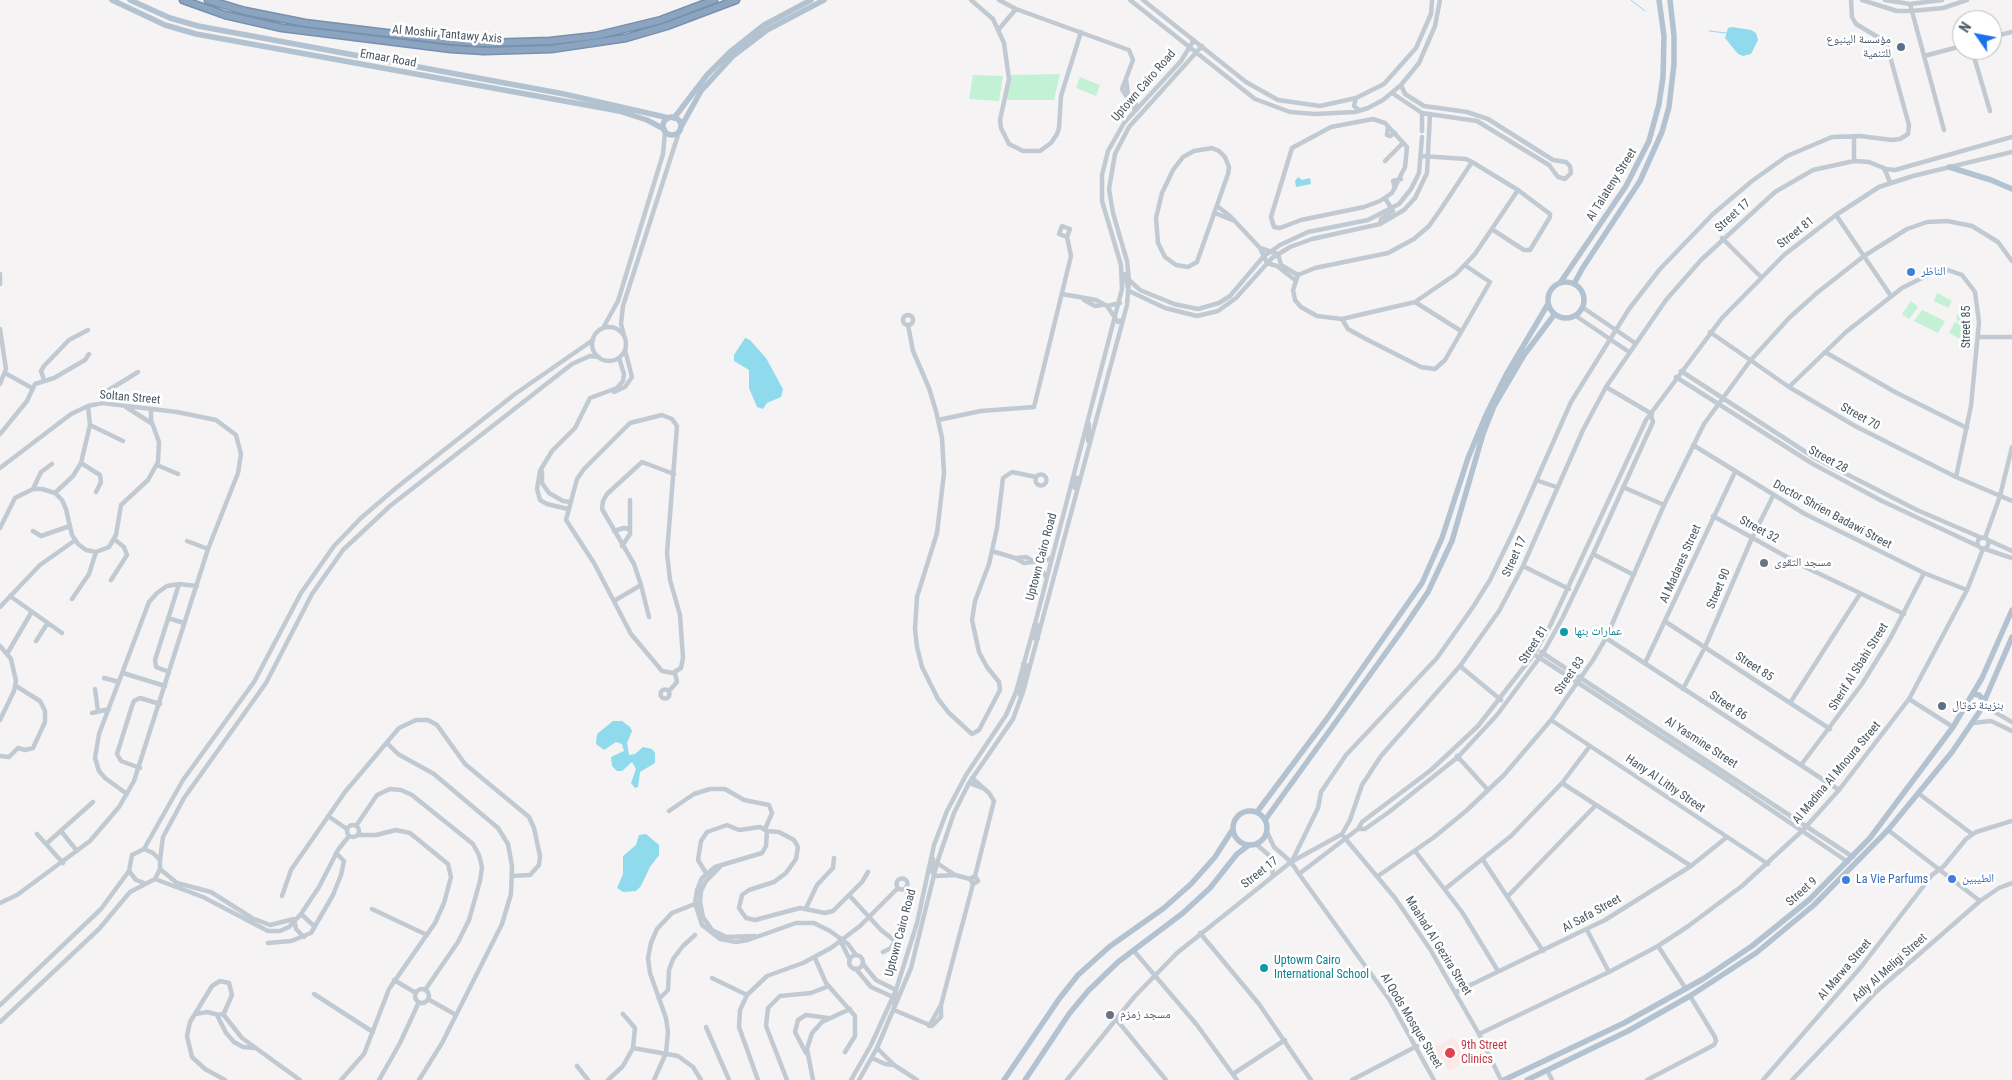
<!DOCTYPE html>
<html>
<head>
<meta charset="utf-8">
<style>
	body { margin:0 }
	#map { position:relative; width:2012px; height:1080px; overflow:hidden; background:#f5f3f3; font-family:"Roboto Condensed",sans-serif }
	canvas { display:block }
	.north { position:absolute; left:1952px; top:10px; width:50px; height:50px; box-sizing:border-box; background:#fff; border:1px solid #b7bbc0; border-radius:50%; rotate:303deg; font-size:14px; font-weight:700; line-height:20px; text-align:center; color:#4a5661 }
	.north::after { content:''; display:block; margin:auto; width:18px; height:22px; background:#1a73e8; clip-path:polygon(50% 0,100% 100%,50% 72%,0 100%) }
</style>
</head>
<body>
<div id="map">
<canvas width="2012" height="1080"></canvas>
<div class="north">N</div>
</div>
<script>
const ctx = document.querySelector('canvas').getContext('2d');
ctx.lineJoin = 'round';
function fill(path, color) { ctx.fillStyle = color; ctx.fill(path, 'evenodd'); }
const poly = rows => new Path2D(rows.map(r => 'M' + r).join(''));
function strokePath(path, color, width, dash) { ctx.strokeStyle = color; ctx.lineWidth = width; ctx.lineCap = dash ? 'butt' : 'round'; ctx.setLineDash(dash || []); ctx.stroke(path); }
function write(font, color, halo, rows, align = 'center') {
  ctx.font = font + ' "Roboto Condensed","Noto Naskh Arabic",sans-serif'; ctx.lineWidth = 5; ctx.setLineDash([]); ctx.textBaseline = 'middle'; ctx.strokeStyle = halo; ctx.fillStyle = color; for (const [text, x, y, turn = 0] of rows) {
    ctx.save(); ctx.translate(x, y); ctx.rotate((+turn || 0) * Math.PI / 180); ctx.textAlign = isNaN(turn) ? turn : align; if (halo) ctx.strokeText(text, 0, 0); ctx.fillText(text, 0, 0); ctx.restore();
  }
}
fill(poly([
	[1454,1037,1467,1061,1449,1071,1433,1048]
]), '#fce8e6');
fill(poly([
	[1060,74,1054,100,1006,100,1010,75],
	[973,75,1003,76,999,101,969,99],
	[1080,77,1100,85,1096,96,1076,88],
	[1937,293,1952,301,1948,308,1934,301],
	[1911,301,1918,307,1909,319,1902,314],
	[1922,310,1945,321,1938,333,1914,321],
	'1956.5 318a5.5 5.5 0 1 1 11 0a5.5 5.5 0 1 1-11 0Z',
	[1955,322,1970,330,1967,343,1949,333]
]), '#c3f1d5');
fill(poly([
	[1732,27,1751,30,1756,33,1758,40,1751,54,1743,56,1738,54,1725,38,1728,28],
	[1298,177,1302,180,1310,178,1311,184,1296,187,1295,181],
	[745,338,750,340,766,358,783,389,781,397,767,403,763,409,757,407,749,388,749,370,734,361,734,355],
	[613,721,622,721,630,727,632,731,627,743,629,755,635,754,643,747,652,749,655,753,655,763,640,772,638,787,635,788,631,783,636,769,632,762,622,771,617,771,612,766,611,757,624,751,622,744,616,742,604,750,596,744,597,734],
	[646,834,659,845,659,855,650,867,641,886,636,891,623,892,617,888,623,874,623,856,636,845,639,835]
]), '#90daee');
strokePath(poly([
	[1631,0,1645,11],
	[1709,31,1726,33]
]), '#90daee', 1);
const highway = poly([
	[183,0,225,15,282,28,451,49,484,51,551,49,626,38,667,26,736,0],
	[208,0,245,11,305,23,452,41,483,43,550,41,595,36,661,20,714,0]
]);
strokePath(highway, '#7690ad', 9);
strokePath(poly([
	[971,0,993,19,1004,43,1009,79,1000,120,1001,128,1009,144,1023,151,1040,151,1051,143,1057,134,1059,128,1061,96,1081,32],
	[999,0,1016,9,1129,50,1133,60,1122,89,1135,110],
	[1130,0,1255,99,1290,112,1315,114,1355,112,1368,108,1383,100,1401,85,1419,63,1435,26,1440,0],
	[1143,0,1246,82,1278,100,1320,106,1356,98,1384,84,1416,48,1431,14,1432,0],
	[1862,0,1897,11,1912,11,1943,8,1967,0],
	[1885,0,1910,4,1942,0],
	[1910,4,1944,130],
	[999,29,1016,9],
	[1992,37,2012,32],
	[1972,50,1990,111],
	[1924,56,1962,46],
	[1126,79,1128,94,1138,107],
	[1392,93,1422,113,1477,121,1549,165,1558,177,1565,179,1571,173,1570,166,1566,162,1553,160,1488,119,1467,112,1424,106,1405,94,1401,85],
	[1356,98,1354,106,1359,110],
	[1373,119,1385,123,1407,147,1405,167,1392,193,1380,201,1364,207,1301,220,1280,228,1274,227,1271,217,1292,148,1331,127,1373,119],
	[1388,126,1387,135,1390,136,1395,133],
	[1422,131,1422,113],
	[1212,148,1219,151,1225,157,1229,167,1228,174,1197,262,1188,267,1176,265,1165,257,1158,243,1156,218,1162,193,1173,170,1183,157,1194,151,1212,148],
	[1422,156,1466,159,1472,162,1518,190,1475,254,1456,274,1415,302,1342,319,1317,316,1301,307,1295,300,1293,290,1298,275,1315,268,1388,253,1414,239,1429,226,1441,209,1472,162],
	[1385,161,1403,143],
	[1854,161,1854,136],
	[1884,168,1890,182],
	[1395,188,1393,181,1401,179],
	[1217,206,1230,216,1260,248,1267,263,1277,266,1295,280],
	[1215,213,1232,220],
	[1836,215,1891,296],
	[1380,224,1381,219,1393,211,1385,198],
	[1493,230,1524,250,1530,250,1550,217,1550,214,1518,190],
	[1722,238,1760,276],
	[1260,248,1278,254,1281,265,1298,275],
	[0,274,0,284],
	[1124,274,1129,291,1165,308,1197,316,1218,311,1236,298,1272,258,1290,247,1312,239,1380,224,1404,210,1415,198,1427,173,1430,114],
	[1129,280,1140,290,1174,304,1198,309,1219,303,1230,296,1263,257,1280,245,1308,232,1368,220,1399,204,1411,189,1419,173,1422,137],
	[1062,294,1096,300,1107,306,1120,303],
	[1084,300,1095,306,1102,305],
	[1415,302,1461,331],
	[1107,306,1118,322,1122,320],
	[1582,307,1635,343],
	'903 320a5 5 0 1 1 10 0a5 5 0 1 1-10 0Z',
	[1576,316,1629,352],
	[1342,319,1348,329,1364,338,1421,367,1435,369,1445,360,1490,282,1466,266],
	[908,325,913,351,929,388,936,411,942,438,944,473,937,533,917,597,915,629,917,647,922,667,938,699,949,713,972,734,979,730,1000,690,999,682,987,667,979,652,972,620,975,601,989,564,997,528,1003,478,1012,472,1036,477],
	'592 344a17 17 0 1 1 34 0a17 17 0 1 1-34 0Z',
	[603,328,618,301,663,154,665,131],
	[0,329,6,369,0,384],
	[1710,332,1789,387,1855,426,1956,477,2012,501],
	[624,335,621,324,623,306,679,132],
	[1978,337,2012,337],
	[1825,352,1895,392,1967,428],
	[1681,371,1815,458,1917,510,1982,538],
	[5,373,32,388],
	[1676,377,1813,464,1882,501,1978,546],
	[44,380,41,371,44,366,69,340,88,330],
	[1606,387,1652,414],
	[1789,387,1846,332,1902,288,1934,272,1948,270,1962,275,1975,292,1979,322,1971,406,1956,477],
	[614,392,625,387,632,377,625,350],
	[102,403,104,393,138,372],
	[126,407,151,423],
	[662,415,672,419,677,426,667,553,670,580,680,615,683,658,681,668,673,673,662,671,631,634,594,563,566,520,577,479,584,469,630,423,662,415],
	[938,420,981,411,1034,407,1071,256,1067,237,1070,229,1062,226,1059,234,1067,237],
	[90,425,123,441],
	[0,434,27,401,35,384,54,378,85,360,89,354],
	[1088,441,1089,424],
	[1693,445,1805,514,1924,573,1967,590],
	[81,463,100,475,101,482,96,492],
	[157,465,178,474],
	[0,468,71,414,88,406,102,403,177,412,216,420,236,435,241,454,238,473,208,549,134,781,119,807,90,841,17,895,0,903],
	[542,472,542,483,549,493,563,501,570,502],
	'1035.5 480a5.5 5.5 0 1 1 11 0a5.5 5.5 0 1 1-11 0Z',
	[1073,477,1077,478,1075,488],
	[1536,480,1556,487],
	[1623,487,1664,505],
	[33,489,41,472,52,464],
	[55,493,73,476,81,463,90,425,88,406],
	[568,509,547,504,540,500,537,489,540,471,552,451,575,428,590,398,617,388,623,381,624,374,619,358],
	[1713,516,1805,567,1904,614],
	[0,528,15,498,33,489,42,489,55,493,62,500,66,509,72,535,78,544,86,550,96,552,109,547,116,535,121,505,148,480,158,462,159,442,151,420,151,409],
	[33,531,41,536,70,526],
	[614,531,624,528,629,529],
	'1977.5 543a5.5 5.5 0 1 1 11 0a5.5 5.5 0 1 1-11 0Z',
	[1985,538,2000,496,2012,447],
	[1988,540,2012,551],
	[187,541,208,549],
	[622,546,630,534,630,500],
	[1985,549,2012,558],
	[992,551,1015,558,1024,563,1032,562],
	[1593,554,1634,575],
	[1017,558,1026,557,1038,564,1046,577],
	[1038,564,1051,558],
	[1523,566,1569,589],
	[111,580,127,555,124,547,114,539],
	[641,585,649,617],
	[10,596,62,633],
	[72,599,89,574,96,552],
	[614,601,641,585,634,564,602,509,603,501,607,494,642,462,674,474],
	[0,607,40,565,74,541],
	[168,618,184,623],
	[1666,622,1830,729],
	[1037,625,1034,638,1038,638],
	[1606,638,1839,790],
	[36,641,47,624],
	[0,646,11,659,16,681,14,691,0,720],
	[1541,652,1853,857],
	[7,654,31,613],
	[1537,656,1724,778,1848,862],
	[1645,663,1735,472],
	[1460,666,1501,700],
	[169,672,156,667,155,660,179,584],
	[123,673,165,686],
	[104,678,119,682],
	[95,689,98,711],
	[1683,689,1705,647,1752,538,1773,496],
	'660.5 694a4.5 4.5 0 1 1 9 0a4.5 4.5 0 1 1-9 0Z',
	[669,691,677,682,675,673],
	[1020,695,1026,665,1023,664],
	[1909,699,1953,727],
	[1790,703,1860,594],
	[1983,705,2012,722],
	[92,713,109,709],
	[1551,720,1768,864],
	[1973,723,1991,721,2012,731],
	[387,743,398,754,434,774,498,828,508,844,512,866,511,894,502,924,442,1043,419,1080],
	[0,756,9,757,18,748,25,750,33,748,45,722,45,711,40,701,16,686],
	[1457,756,1488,790],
	[1801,765,1862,684,1891,637,1924,573],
	[140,768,121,761,117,754,132,706,134,701,140,698,160,704],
	[972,778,989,793,994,801,975,876],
	[969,783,985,789],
	[1562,783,1691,866],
	[1918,793,1972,834],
	[127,794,105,778,99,771,95,758,99,734,149,602,157,593,167,586,179,584,197,586],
	[669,811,694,794,710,789,725,789,744,800,769,805,772,813,765,829],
	[328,816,347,829],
	'347 831a6 6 0 1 1 12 0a6 6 0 1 1-12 0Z',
	[356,826,377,795,390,789,401,790,412,795,473,844,479,855,482,867,480,881,469,920,458,942,425,990],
	[1358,829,1365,829,1389,812,1458,757,1497,715,1543,653,1563,617,1593,554,1653,422,1651,415],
	[1888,830,1980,901],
	[61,831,77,851],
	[767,831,766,846,762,853,715,867,702,878,697,890,695,903,702,925,720,939,736,942,748,940,796,923,814,923,830,931,848,944,856,955],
	[1267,832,1274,847,1291,862,1299,874,1358,829,1362,822,1431,770,1478,726,1534,654,1550,626,1646,420,1722,318,1784,255,1836,215,1879,187,1913,176,2012,152],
	[37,834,63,863],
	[1344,837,1395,898,1430,949,1479,1034,1501,1080],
	[46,844,93,802],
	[1256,844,1271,857,1273,876],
	[144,849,183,780,254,682,301,593,334,546,361,518,396,488,515,394,593,340],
	[1415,851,1462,912,1498,971],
	[933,859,932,870,934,876,955,875],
	[160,860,163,837,184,798,266,683,312,594,343,550,390,506,572,364,590,356,599,357],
	[1483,860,1543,951],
	[1292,861,1318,808,1321,792,1346,755,1437,658,1473,607,1490,580,1517,524,1571,402,1629,309,1660,269,1713,214,1752,181,1787,156,1832,137,1860,136,1892,140,1900,139,1908,134,1909,125,1886,42,1856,24,1852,17,1851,0],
	[937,863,955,875,970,879],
	[720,867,706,881,701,891,700,902,703,917,712,930,726,937,755,936],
	[160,869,177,883,211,892,252,918,270,925,294,919],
	[706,873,698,860,701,841,707,832,727,825,739,830,760,827,767,831,779,832,794,840,798,847,796,859,786,873,774,882,749,890,742,895,739,908,746,918,755,920,800,908,825,913,833,911,862,882,868,872],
	[1299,874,1389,999,1434,1080],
	[1378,876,1433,838,1466,811,1504,775,1551,720,1593,660,1606,638,1664,505,1704,424,1750,361,1789,318,1818,292,1864,256,1907,229,1927,222,1947,221,1972,226,1998,242,2012,261],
	'896.5 884a5.5 5.5 0 1 1 11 0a5.5 5.5 0 1 1-11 0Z',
	[155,879,203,897,268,931,280,931,289,927,301,914,319,887,338,850,349,836],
	[1445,889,1511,836,1562,783,1590,746],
	[849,895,881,930,895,941],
	[282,896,291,870,345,792,399,728,416,720,428,720,437,725,465,764,529,817,534,828,540,856,539,865,530,875,512,876],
	[1508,896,1596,805],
	[806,908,817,885,833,868,834,858],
	[372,909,427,935],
	[301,914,314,926],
	[294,919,296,929,304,937],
	[1587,930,1609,972],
	[1200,933,1259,1004,1311,1080],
	[840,940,850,960],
	[268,943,291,941,311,933,333,895,341,875,344,861,336,853],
	[1658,946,1686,989],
	[1134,951,1197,1025,1237,1080],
	[883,952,891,948,904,923,909,899,906,887],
	'849 962a7 7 0 1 1 14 0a7 7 0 1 1-14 0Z',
	[815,958,826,983,855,1016,855,1036,845,1052],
	[863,964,876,980,896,990,894,1010,932,1026,941,1017,941,1007],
	[856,969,871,987,893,997],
	[712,978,747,995],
	[394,980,416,993],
	'415 996a7 7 0 1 1 14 0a7 7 0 1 1-14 0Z',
	[1456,992,1605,920,1691,866,1727,837],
	[314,994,373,1032],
	[428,999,456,1015],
	[659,999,668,990,669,970,673,959,683,946,695,935],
	[0,1005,101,909,129,871],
	[195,1014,207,1012,219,1015,224,1013,232,995,229,983,220,981,212,986,190,1022,187,1036,192,1057,205,1069,225,1080],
	[223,1014,242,1038,300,1080],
	[217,1015,226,1033,234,1042,243,1047,254,1048],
	[1116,1019,1166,1080],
	[0,1022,99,929,130,892,155,879,160,869,160,860,153,853,144,849,132,855,129,871,136,880,144,883],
	[929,1026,941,1005,973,884,978,881,975,876,970,879,973,884],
	[706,1027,729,1080],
	[1479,1034,1609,972,1658,946,1687,927,1742,886,1802,831,1839,790,1909,699,1967,590,1983,549],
	[633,1048,678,1056,693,1067,701,1080],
	[877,1048,894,1065,917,1080],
	[806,1053,795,1032,798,1020,806,1015,828,1018],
	[872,1058,885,1064,894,1065],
	[577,1066,588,1080],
	[1547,1070,1552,1080],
	[1233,1074,1285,1040],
	[341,1080,364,1054,389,989,435,923,444,903,451,877,448,864,410,833,396,830,376,835,358,835],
	[379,1080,400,1043,419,1002],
	[608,1080,623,1066,633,1048,635,1028,623,1014],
	[654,1080,666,1053,668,1032,666,1018,650,973,648,958,651,943,657,929,672,913,700,902],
	[758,1080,739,1027,740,1010,747,995,767,976,803,963,831,948,860,926,898,888],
	[787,1080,766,1026,768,1008,780,996,811,993,829,986],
	[813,1080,807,1049,812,1033,822,1022,850,1009],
	[851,1080,871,1045,896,990,917,923,934,845,947,811,966,775,1006,715,1016,692,1037,616,1122,289,1121,265,1102,201,1102,175,1108,151,1124,123,1181,61,1194,40],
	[859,1080,877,1048,911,968,937,863,954,813,969,783,1013,719,1023,692,1127,305,1129,280,1127,261,1113,213,1109,189,1115,154,1129,127,1202,46],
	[1067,1080,1135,996,1177,953,1291,862,1342,834,1350,820,1362,785,1381,756,1460,666,1499,611,1523,566,1583,430,1606,387,1666,300,1701,260,1775,192,1813,170,1854,161,1869,162,1886,169,1895,170,2012,137],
	[1352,1080,1417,1046],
	[1647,1080,1714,1045,1716,1041,1715,1037,1690,996],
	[1763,1080,1861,967,1932,875,1944,866,1966,839,1976,832,2012,821],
	[1792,1080,1877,991,1980,901,1999,888,2012,883]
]), '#c1cad2', 4.5);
strokePath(poly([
	[112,0,165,25,196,34,619,111,647,120,664,129],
	[130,0,170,18,198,26,564,94,669,118],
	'663 126a9 9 0 1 1 18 0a9 9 0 1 1-18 0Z',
	[674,118,707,75,730,52,764,25,811,0],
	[681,127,701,91,733,56,767,30,824,0],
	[1949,167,1991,180,2012,189],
	'1548 300a18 18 0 1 1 36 0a18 18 0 1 1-36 0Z',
	[1560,283,1626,186,1649,141,1659,104,1663,77,1664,36,1659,0],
	[1574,284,1582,269,1640,181,1662,132,1669,107,1674,64,1674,36,1670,0],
	[1973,694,1979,695,1985,701],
	'1233 828a17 17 0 1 1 34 0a17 17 0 1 1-34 0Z',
	[1257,812,1326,720,1422,583,1442,538,1468,458,1486,415,1506,375,1548,304],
	[1265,820,1403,629,1428,592,1452,541,1483,434,1494,406,1524,355,1554,315],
	[1004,1080,1059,999,1078,975,1109,947,1164,908,1191,884,1215,857,1233,829],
	[1025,1080,1069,1014,1088,991,1118,962,1183,913,1210,888,1237,854,1249,845],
	[1504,1080,1624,1023,1703,979,1752,946,1809,900,1870,838,1953,727,1982,678,2012,610],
	[1527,1080,1628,1031,1690,996,1756,953,1814,905,1888,830,1952,752,1980,711,2012,637]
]), '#b3c2d1', 5.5);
strokePath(highway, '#8ba5c1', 6);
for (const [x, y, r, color] of [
	[1901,47,5,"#5c6f8a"],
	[1911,272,5,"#3f7fe0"],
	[1764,563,5,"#6b7280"],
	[1564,632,5,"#0f9aa8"],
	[1942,706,5,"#5c6f8a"],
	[1952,879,5,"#3f7fe0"],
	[1846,880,5,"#3f7fe0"],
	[1264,968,5,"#0f9aa8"],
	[1110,1015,5,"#6b7280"],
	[1450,1053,6,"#e0444e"]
]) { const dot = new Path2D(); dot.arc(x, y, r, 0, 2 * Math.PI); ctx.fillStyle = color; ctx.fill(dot); strokePath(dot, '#fff', 2); }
write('12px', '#4a5661', '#fff', [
	["Al Moshir Tantawy Axis",447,35,5],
	["Emaar Road",388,59,10],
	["Uptown Cairo Road",1144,86,-49],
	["Al Talateny Street",1612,185,-58],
	["Street 17",1733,216,-42],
	["Street 81",1796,233,-38],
	["Street 85",1967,327,-90],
	["Soltan Street",130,398,5],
	["Street 70",1860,417,29],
	["Street 28",1828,460,29],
	["Doctor Shrien Badawi Street",1832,515,28],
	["Street 32",1759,530,29],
	["Uptown Cairo Road",1042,557,-75],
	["Street 17",1515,557,-66],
	["Al Madares Street",1681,564,-66],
	["Street 90",1719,589,-67],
	["Street 81",1534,645,-57],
	["Street 85",1754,667,33],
	["Sherif Al Sbahi Street",1859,667,-58],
	["Street 83",1570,676,-55],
	["Street 86",1728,706,33],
	["Al Yasmine Street",1701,743,33],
	["Al Madina Al Mnoura Street",1837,773,-50],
	["Hany Al Lithy Street",1665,784,34],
	["Street 17",1260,873,-38],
	["Street 9",1802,892,-42],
	["Al Safa Street",1592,914,-29],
	["Uptown Cairo Road",901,933,-75],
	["Maahad Al Gezira Street",1438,946,58],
	["Adly Al Meligi Street",1890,968,-42],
	["Al Marwa Street",1845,970,-50],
	["Al Qods Mosque Street",1411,1021,59]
]);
write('12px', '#4e5e75', '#fff', [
	["مؤسسة الينبوع",1891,40],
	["للتنمية",1891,54],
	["بنزينة توتال",1952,706,"left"]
], 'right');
write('12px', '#366cbe', '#fff', [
	["الناظر",1921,272],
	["الطيبين",1962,879],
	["La Vie Parfums",1856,880]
], 'left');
write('12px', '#5b616d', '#fff', [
	["مسجد التقوى",1774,563],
	["مسجد زمزم",1120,1015]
], 'left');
write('12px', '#0d838f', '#fff', [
	["عمارات بنها",1574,632],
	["Uptowm Cairo",1274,961],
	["International School",1274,975]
], 'left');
write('12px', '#be3a42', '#fff', [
	["9th Street",1461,1046],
	["Clinics",1461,1060]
], 'left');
</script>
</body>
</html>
